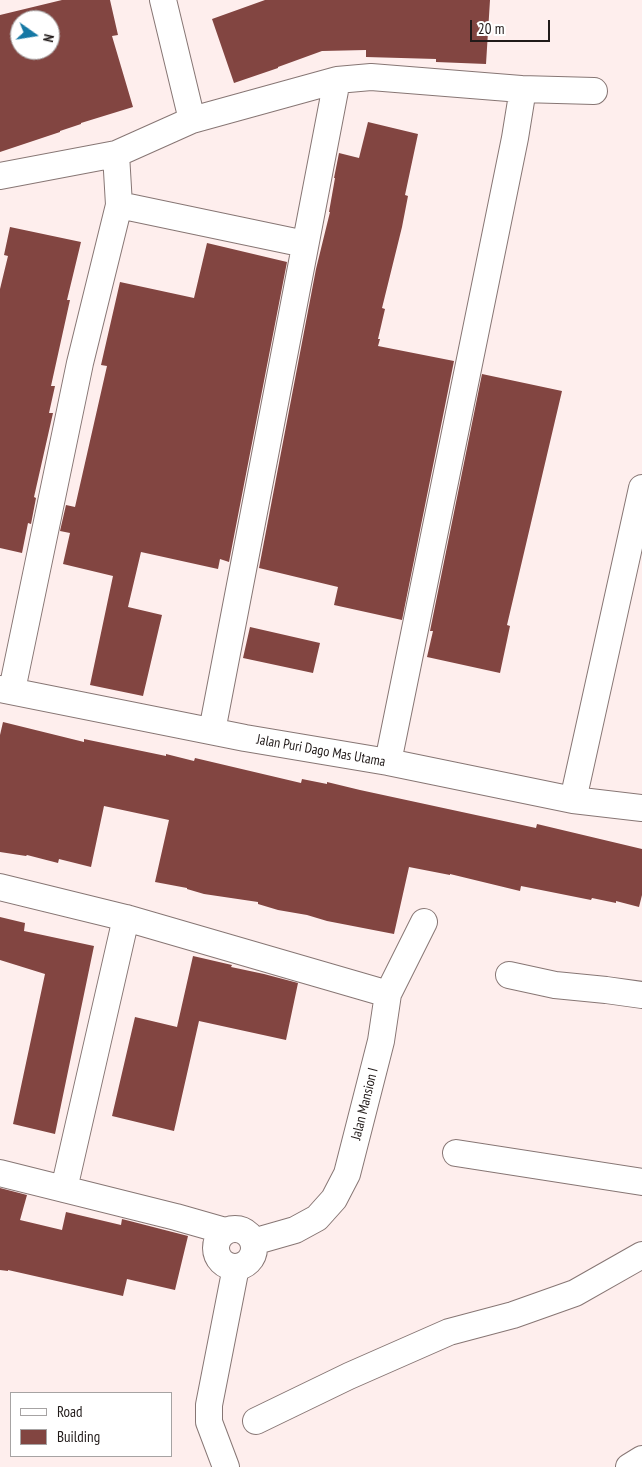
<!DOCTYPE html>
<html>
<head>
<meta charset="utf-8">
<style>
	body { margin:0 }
	#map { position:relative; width:642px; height:1467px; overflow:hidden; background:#feeeed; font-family:"PT Sans Narrow",sans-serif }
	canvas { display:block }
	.legend { position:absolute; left:10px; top:1392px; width:162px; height:65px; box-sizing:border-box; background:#fff; border:1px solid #a6a3a3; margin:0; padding:6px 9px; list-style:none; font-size:15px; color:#211a19 }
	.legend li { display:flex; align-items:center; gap:10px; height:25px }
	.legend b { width:25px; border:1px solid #a6a3a3 }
	.north { position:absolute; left:10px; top:10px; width:50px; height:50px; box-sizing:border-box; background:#fff; border:1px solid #a6a3a3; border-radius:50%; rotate:103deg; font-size:14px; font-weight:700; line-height:20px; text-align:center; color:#211a19 }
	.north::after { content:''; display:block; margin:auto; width:18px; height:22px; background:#1578a4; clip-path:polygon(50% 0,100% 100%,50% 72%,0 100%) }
	.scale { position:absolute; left:470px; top:20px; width:80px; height:22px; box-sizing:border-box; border:2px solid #211a19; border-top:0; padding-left:6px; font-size:15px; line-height:18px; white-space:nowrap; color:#211a19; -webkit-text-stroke:4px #fff; paint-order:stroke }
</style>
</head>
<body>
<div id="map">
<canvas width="642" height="1467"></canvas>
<ul class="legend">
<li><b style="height:6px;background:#fff"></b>Road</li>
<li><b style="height:14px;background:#824541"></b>Building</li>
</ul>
<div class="north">N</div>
<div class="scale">20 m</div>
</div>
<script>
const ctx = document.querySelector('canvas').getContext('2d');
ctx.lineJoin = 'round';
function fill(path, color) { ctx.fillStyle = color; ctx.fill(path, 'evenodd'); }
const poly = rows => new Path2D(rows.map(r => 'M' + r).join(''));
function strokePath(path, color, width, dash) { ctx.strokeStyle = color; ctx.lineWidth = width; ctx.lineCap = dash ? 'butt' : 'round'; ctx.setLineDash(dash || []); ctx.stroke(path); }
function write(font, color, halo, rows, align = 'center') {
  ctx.font = font + ' "PT Sans Narrow",sans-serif'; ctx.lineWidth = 5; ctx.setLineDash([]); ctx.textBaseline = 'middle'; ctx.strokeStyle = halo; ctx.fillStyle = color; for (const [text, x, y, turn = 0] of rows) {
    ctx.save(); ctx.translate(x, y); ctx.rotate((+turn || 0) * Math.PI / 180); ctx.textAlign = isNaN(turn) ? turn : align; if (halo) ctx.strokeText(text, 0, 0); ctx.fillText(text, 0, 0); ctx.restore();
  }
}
fill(poly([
	[62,0,110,0,118,35,112,36,133,107,81,123,81,124,60,131,60,132,0,152,0,15],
	[20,20,50,20,50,50,20,50],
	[265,0,490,0,486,64,436,62,436,59,366,57,366,50,322,51,278,67,278,68,234,83,212,19],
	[368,122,418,134,405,195,408,196,402,227,382,308,385,309,378,339,380,339,378,346,454,361,402,620,334,605,338,587,259,568,316,269,330,212,329,212,335,178,334,178,339,153,359,158],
	[10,227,81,242,67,300,70,300,51,386,55,386,49,413,53,413,34,497,36,498,31,524,28,523,22,553,0,548,0,289,8,256,4,255],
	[207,243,287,262,229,562,220,559,218,569,141,552,128,607,162,615,143,696,90,685,113,576,63,564,70,533,60,531,66,505,75,507,107,366,101,365,120,282,194,298],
	[482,374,562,391,507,625,510,626,500,673,427,657,433,631,430,631],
	[250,627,320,643,313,673,243,658],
	[3,722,84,742,84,739,166,756,166,754,194,761,195,758,301,783,302,779,327,784,327,782,360,790,536,828,537,824,642,849,642,895,639,907,616,901,616,903,592,898,591,900,521,886,520,891,450,874,450,875,409,867,394,934,327,921,307,915,278,910,258,904,258,902,204,894,187,889,187,888,155,882,169,820,104,806,91,867,59,859,58,863,27,855,26,856,0,852,0,735],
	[0,917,25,923,24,931,94,946,55,1134,13,1124,45,974,0,960],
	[193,956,232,965,231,967,264,974,298,983,286,1040,199,1021,174,1131,112,1116,135,1017,177,1027],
	[0,1188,27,1195,20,1220,62,1230,66,1212,121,1225,122,1219,188,1236,175,1290,127,1279,123,1296,8,1270,8,1271,0,1270]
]), '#824541');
const minor = poly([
	[163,0,192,120],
	[521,89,594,91],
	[116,154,119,205],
	[0,176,116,154,192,120,337,80],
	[0,689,245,738,388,762,573,800,642,808],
	[12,690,80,363,119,205,305,244],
	[212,731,337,80,371,77,521,89,521,101,515,138,388,762],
	[573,800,642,488],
	[0,887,126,918,388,994],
	[509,975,555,985,606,990,642,995],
	[456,1153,642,1182],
	[0,1173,176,1217,225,1231],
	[64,1189,126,918],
	'216 1248a19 19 0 1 1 38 0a19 19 0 1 1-38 0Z',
	[253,1242,295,1230,317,1218,334,1199,347,1174,381,1041,388,994,424,922],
	[256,1421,349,1376,449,1332,513,1315,575,1293,642,1255],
	[226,1467,209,1422,209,1405,236,1267],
	[629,1467,642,1459]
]);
strokePath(minor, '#877674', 28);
strokePath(minor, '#fff', 26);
write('14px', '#211a19', '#fff', [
	["Jalan Puri Dago Mas Utama",321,751,10],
	["Jalan Mansion I",365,1104,-76]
]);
</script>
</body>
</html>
